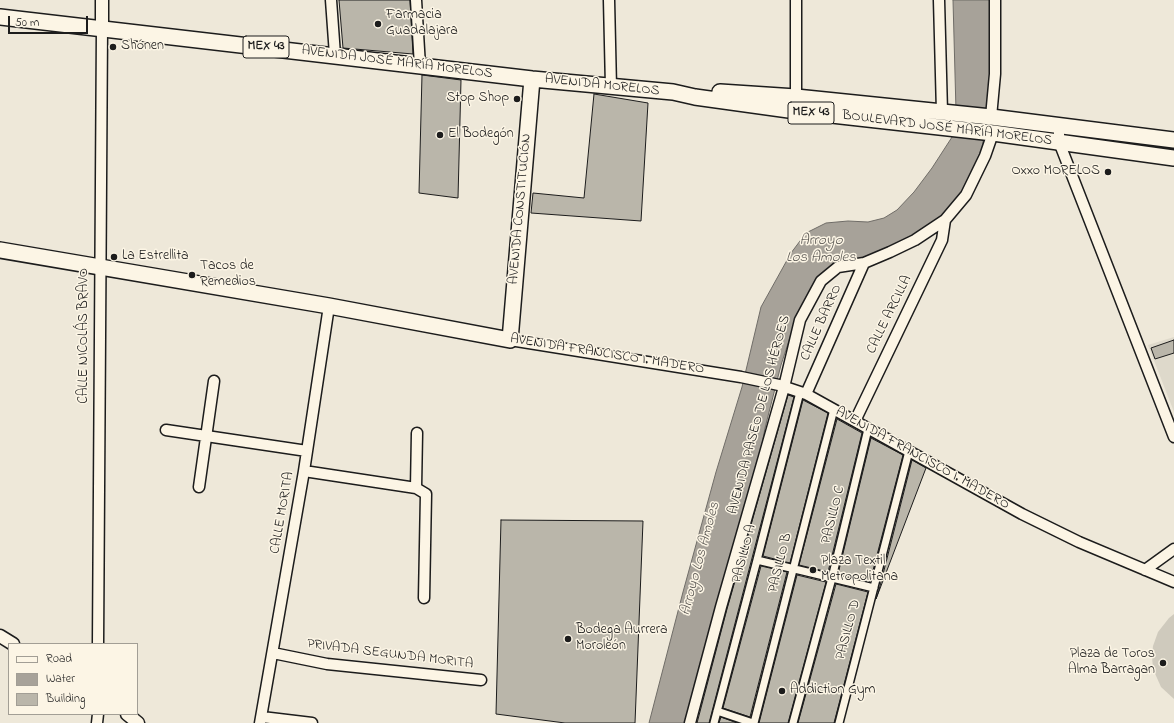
<!DOCTYPE html>
<html>
<head>
<meta charset="utf-8">
<style>
	body { margin:0 }
	#map { position:relative; width:1174px; height:723px; overflow:hidden; background:#eee8d9; font-family:"Indie Flower",sans-serif }
	canvas { display:block }
	.legend { position:absolute; left:8px; top:643px; width:130px; height:72px; box-sizing:border-box; background:#fcf5e5; border:1px solid #a29e95; margin:0; padding:5px 7px; list-style:none; font-size:12px; color:#1c1c1c }
	.legend li { display:flex; align-items:center; gap:8px; height:20px }
	.legend b { width:20px; border:1px solid #a29e95 }
	.scale { position:absolute; left:8px; top:16px; width:80px; height:18px; box-sizing:border-box; border:2px solid #1c1c1c; border-top:0; padding-left:5px; font-size:12px; line-height:14px; white-space:nowrap; color:#1c1c1c; -webkit-text-stroke:3px #fcf5e5; paint-order:stroke }
</style>
</head>
<body>
<div id="map">
<canvas width="1174" height="723"></canvas>
<ul class="legend">
<li><b style="height:5px;background:#fcf5e5"></b>Road</li>
<li><b style="height:11px;background:#a7a299"></b>Water</li>
<li><b style="height:11px;background:#bab6aa"></b>Building</li>
</ul>
<div class="scale">50 m</div>
</div>
<script>
const ctx = document.querySelector('canvas').getContext('2d');
ctx.lineJoin = 'round';
function fill(path, color) { ctx.fillStyle = color; ctx.fill(path, 'evenodd'); }
const poly = rows => new Path2D(rows.map(r => 'M' + r).join(''));
function strokePath(path, color, width, dash) { ctx.strokeStyle = color; ctx.lineWidth = width; ctx.lineCap = dash ? 'butt' : 'round'; ctx.setLineDash(dash || []); ctx.stroke(path); }
function write(font, color, halo, rows, align = 'center') {
  ctx.font = font + ' "Indie Flower",sans-serif'; ctx.lineWidth = 3; ctx.setLineDash([]); ctx.textBaseline = 'middle'; ctx.strokeStyle = halo; ctx.fillStyle = color; for (const [text, x, y, turn = 0] of rows) {
    ctx.save(); ctx.translate(x, y); ctx.rotate((+turn || 0) * Math.PI / 180); ctx.textAlign = isNaN(turn) ? turn : align; if (halo) ctx.strokeText(text, 0, 0); ctx.fillText(text, 0, 0); ctx.restore();
  }
}
fill(poly([
	[1174,337,1174,412,1148,345]
]), '#ded9cb');
fill(poly([
	[1174,614,1174,699,1161,687,1153,669,1152,656,1153,646,1158,632,1169,618]
]), '#cfcabd');
const water = poly([
	[953,0,991,0,994,43,987,114,980,162,952,209,914,238,863,261,838,265,796,319,781,365,765,428,753,493,689,723,649,723,683,592,716,472,742,387,761,307,791,253,806,233,826,223,848,221,868,222,884,218,897,210,914,192,932,168,954,134,956,111,953,0]
]);
fill(water, '#a7a299');
strokePath(water, '#6f6c67', 1);
const building = poly([
	[339,0,410,0,413,54,343,48,339,0],
	[422,75,461,80,458,198,419,193,422,75],
	[594,94,648,103,641,221,531,213,533,193,584,198,594,94],
	[1174,340,1174,353,1155,359,1151,348,1174,340],
	[788,395,794,397,709,723,697,723,727,609,788,395],
	[803,400,828,413,790,563,763,556,803,400],
	[837,419,862,433,828,572,799,565,837,419],
	[871,438,903,455,870,582,838,574,871,438],
	[912,460,926,468,876,599,879,590,912,460],
	[501,520,643,521,635,723,565,723,496,714,501,520],
	[761,566,787,572,750,717,723,708,761,566],
	[797,575,826,582,788,723,759,723,797,575],
	[836,584,868,592,834,723,798,723,836,584],
	[721,717,737,723,719,723,721,717]
]);
fill(building, '#bab6aa');
strokePath(building, '#1c1c1c', 1);
const pedestrian = poly([
	[757,560,874,588],
	[717,711,753,723],
	[714,723,757,560,800,392],
	[754,723,834,409],
	[793,723,832,578,868,429],
	[839,723,909,451]
]);
const minor = poly([
	[331,0,335,55],
	[416,0,420,66],
	[609,0,611,87],
	[939,0,942,112],
	[796,103,796,0],
	[991,117,995,74,995,0],
	[1059,125,1059,142,1174,437],
	[510,340,741,377,779,385,806,394,1022,514,1079,542,1174,582],
	[806,394,864,263],
	[855,421,942,240,945,220],
	[166,430,307,451],
	[304,471,416,488,426,494,424,598],
	[199,487,214,381],
	[416,488,417,433],
	[1145,570,1174,549],
	[98,644,102,28],
	[273,653,327,664,481,680],
	[262,717,312,723],
	[97,723,98,714],
	[260,723,304,471,329,306],
	[690,723,721,607,784,387,800,320,821,281,838,267,864,263,890,252,915,240,945,220,966,195,985,156,993,133]
]);
const tertiary = poly([
	[102,0,102,28],
	[0,636,13,644],
	[127,714,138,723]
]);
const primary = poly([
	[0,17,532,79,673,92,695,97,796,111,993,133,1174,158],
	[720,92,796,97,991,117,1174,140],
	[0,250,329,306,510,340,532,79]
]);
strokePath(pedestrian, '#1c1c1c', 10);
strokePath(minor, '#1c1c1c', 13);
strokePath(tertiary, '#1c1c1c', 15);
strokePath(primary, '#1c1c1c', 18);
strokePath(pedestrian, '#fcf5e5', 7);
strokePath(minor, '#fcf5e5', 10);
strokePath(tertiary, '#fcf5e5', 12);
strokePath(primary, '#fcf5e5', 15);
for (const [x, y, r, color] of [
	[378,24,4,"#1c1c1c"],
	[113,47,4,"#1c1c1c"],
	[517,99,4,"#1c1c1c"],
	[440,135,4,"#1c1c1c"],
	[1108,172,4,"#1c1c1c"],
	[114,257,4,"#1c1c1c"],
	[192,275,4,"#1c1c1c"],
	[813,570,4,"#1c1c1c"],
	[568,639,4,"#1c1c1c"],
	[1163,663,4,"#1c1c1c"],
	[782,691,4,"#1c1c1c"]
]) { const dot = new Path2D(); dot.arc(x, y, r, 0, 2 * Math.PI); ctx.fillStyle = color; ctx.fill(dot); strokePath(dot, '#fcf5e5', 1.5); }
for (const [x, y, w] of [
	[266,47,46],
	[811,113,46]
]) { const box = new Path2D(); box.roundRect(x - w / 2, y - 11, w, 22, 3); ctx.fillStyle = '#fcf5e5'; ctx.fill(box); strokePath(box, '#1c1c1c', 1); }
write('bold 13px', '#1c1c1c', null, [
	["MEX 43",266,47],
	["MEX 43",811,113]
]);
write('14px', '#1c1c1c', '#fcf5e5', [
	["Farmacia",386,16],
	["Guadalajara",386,32],
	["Shónen",121,47],
	["Stop Shop",509,99,"right"],
	["El Bodegón",448,135],
	["Oxxo MORELOS",1100,172,"right"],
	["La Estrellita",122,257],
	["Tacos de",200,267],
	["Remedios",200,283],
	["Plaza Textil",821,562],
	["Metropolitana",821,578],
	["Bodega Aurrera",576,631],
	["Moroleón",576,647],
	["Plaza de Toros",1155,655,"right"],
	["Alma Barragan",1155,671,"right"],
	["Addiction Gym",790,691]
], 'left');
write('14px', '#1c1c1c', '#fcf5e5', [
	["AVENIDA JOSÉ MARÍA MORELOS",397,63,7],
	["AVENIDA MORELOS",602,86,6],
	["BOULEVARD JOSÉ MARÍA MORELOS",947,129,7],
	["AVENIDA CONSTITUCIÓN",521,209,-85],
	["CALLE ARCILLA",890,315,-64],
	["CALLE BARRO",822,323,-66],
	["CALLE NICOLÁS BRAVO",85,336,-90],
	["AVENIDA FRANCISCO I. MADERO",607,355,9],
	["AVENIDA PASEO DE LOS HÉROES",760,415,-75],
	["AVENIDA FRANCISCO I. MADERO",922,459,29],
	["CALLE MORITA",283,513,-80],
	["PASILLO C",834,515,-76],
	["PASILLO A",745,554,-75],
	["PASILLO B",781,563,-76],
	["PASILLO D",849,630,-75],
	["PRIVADA SEGUNDA MORITA",390,655,7]
]);
write('italic 15px', '#5b5854', '#fcf5e5', [
	["Arroyo",821,242],
	["Los Amoles",821,259],
	["Arroyo Los Amoles",701,559,-75]
]);
</script>
</body>
</html>
